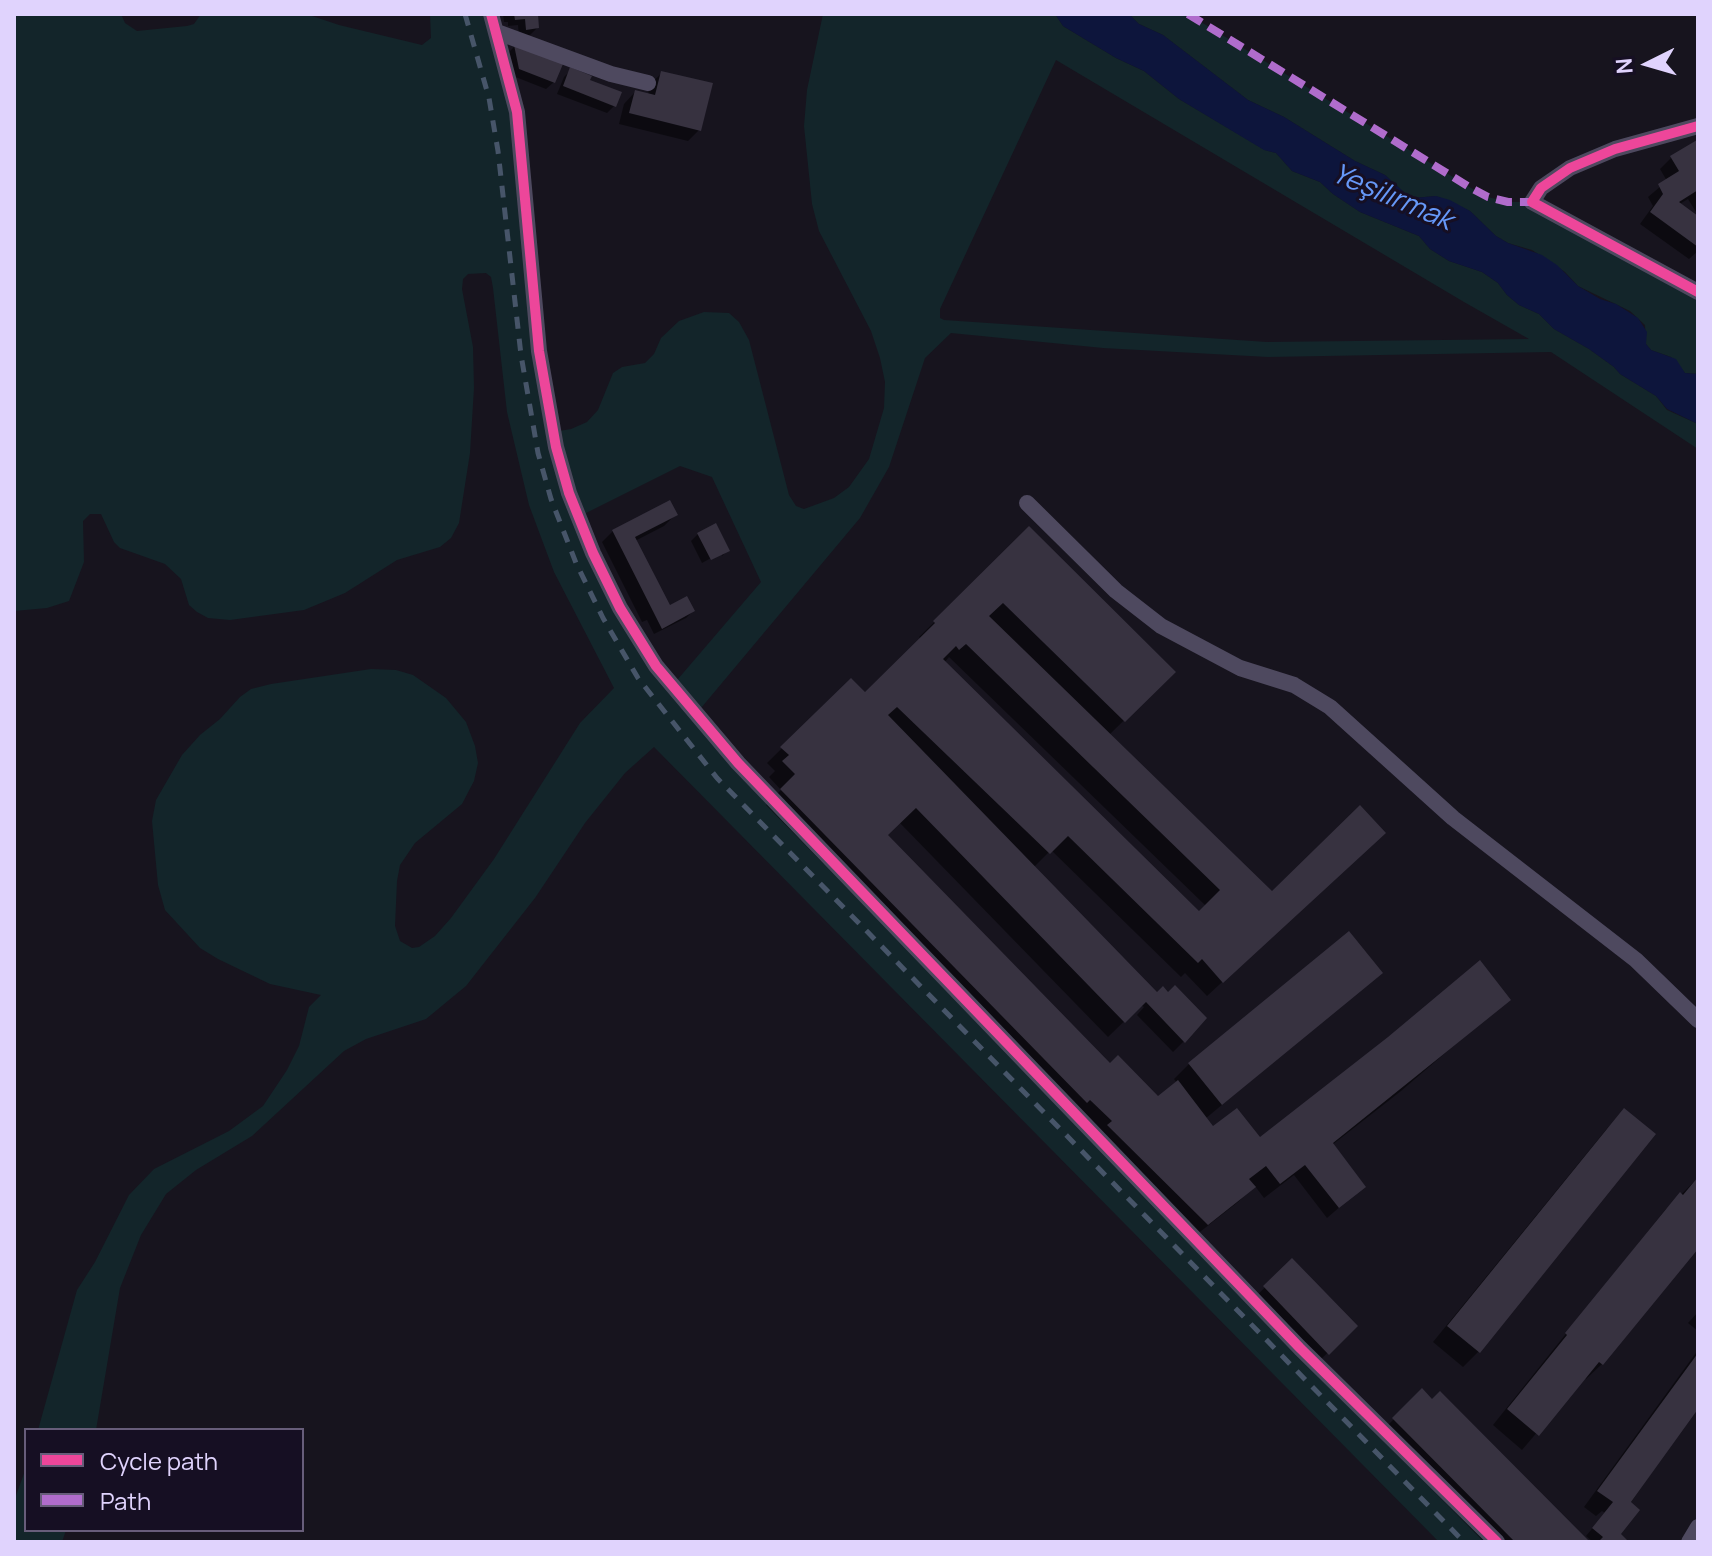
<!DOCTYPE html>
<html>
<head>
<meta charset="utf-8">
<style>
	body { margin:0 }
	#map { position:relative; width:1712px; height:1556px; overflow:hidden; background:#17141e; font-family:Manrope,sans-serif }
	canvas { display:block }
	.frame { position:absolute; inset:0; border:16px solid #e0d3fd; pointer-events:none }
	.legend { position:absolute; left:24px; top:1428px; width:280px; height:104px; box-sizing:border-box; background:#160f23; border:2px solid #675d7a; margin:0; padding:10px 14px; list-style:none; font-size:24px; color:#e0d3fd }
	.legend li { display:flex; align-items:center; gap:16px; height:40px }
	.legend b { width:40px; border:2px solid #675d7a }
	.north { position:absolute; left:1608px; top:24px; width:80px; height:80px; -webkit-text-stroke:6px #160f23; paint-order:stroke; rotate:265deg; font-size:22px; font-weight:700; line-height:32px; text-align:center; color:#e0d3fd }
	.north::after { content:''; display:block; margin:auto; width:28px; height:36px; background:#e0d3fd; clip-path:polygon(50% 0,100% 100%,50% 72%,0 100%) }
</style>
</head>
<body>
<div id="map">
<canvas width="1712" height="1556"></canvas>
<div class="frame"></div>
<ul class="legend">
<li><b style="height:10px;background:#ed469a"></b>Cycle path</li>
<li><b style="height:10px;background:#b06ccc"></b>Path</li>
</ul>
<div class="north">N</div>
</div>
<script>
const ctx = document.querySelector('canvas').getContext('2d');
ctx.lineJoin = 'round';
function fill(path, color) { ctx.fillStyle = color; ctx.fill(path, 'evenodd'); }
const poly = rows => new Path2D(rows.map(r => 'M' + r).join(''));
function strokePath(path, color, width, dash) { ctx.strokeStyle = color; ctx.lineWidth = width; ctx.lineCap = dash ? 'butt' : 'round'; ctx.setLineDash(dash || []); ctx.stroke(path); }
function write(font, color, halo, rows, align = 'center') {
  ctx.font = font + ' Manrope,sans-serif'; ctx.lineWidth = 6; ctx.setLineDash([]); ctx.textBaseline = 'middle'; ctx.strokeStyle = halo; ctx.fillStyle = color; for (const [text, x, y, turn = 0] of rows) {
    ctx.save(); ctx.translate(x, y); ctx.rotate((+turn || 0) * Math.PI / 180); ctx.textAlign = isNaN(turn) ? turn : align; if (halo) ctx.strokeText(text, 0, 0); ctx.fillText(text, 0, 0); ctx.restore();
  }
}
fill(poly([
	[14,14,121,14,125,23,137,31,187,26,194,24,201,14,306,14,339,25,422,45,431,38,430,14,491,14,509,76,553,432,571,429,587,422,598,410,613,373,622,367,645,363,654,354,661,338,679,321,704,312,729,313,739,322,749,340,789,495,796,506,804,509,834,498,849,487,869,459,884,408,885,382,880,358,871,331,819,231,812,204,804,126,807,90,823,14,1055,14,1063,26,1116,58,1144,71,1179,99,1265,150,1276,153,1292,171,1320,182,1333,194,1360,212,1419,236,1430,249,1449,261,1482,272,1498,283,1507,295,1519,305,1539,314,1554,329,1589,349,1614,367,1620,374,1656,396,1667,410,1698,424,1698,449,1551,352,1268,357,1103,348,951,333,925,358,889,467,860,518,696,714,1497,1542,1439,1542,654,747,625,773,585,823,535,898,466,986,426,1019,366,1039,344,1051,252,1136,196,1170,166,1194,141,1235,120,1288,96,1430,38,1430,77,1290,95,1262,129,1195,154,1169,229,1131,263,1106,287,1070,299,1046,309,1007,321,995,270,984,218,959,200,948,165,910,158,885,152,821,156,800,182,755,200,735,220,719,240,697,251,689,271,684,371,669,396,670,413,675,446,698,466,722,475,746,478,763,474,781,462,804,415,843,400,865,397,881,395,926,400,941,412,948,419,947,435,936,451,918,494,859,580,723,614,688,554,572,529,505,507,412,493,288,491,277,486,273,468,274,463,279,462,289,473,347,474,388,470,453,459,523,451,538,440,547,397,560,345,593,304,610,230,620,208,618,197,612,189,605,181,579,165,564,120,548,114,542,101,514,90,514,83,521,84,562,69,601,47,608,14,611],
	[1056,60,1464,302,1529,339,1267,342,944,320,940,318,940,309],
	[680,466,712,477,761,582,672,686,578,517],
	[1129,14,1188,14,1471,188,1488,197,1508,202,1532,202,1698,292,1698,374,1685,373,1671,357,1651,350,1646,344,1645,325,1630,311,1578,286,1565,272,1532,250,1508,243,1496,236,1470,211,1436,196,1414,198,1407,195,1385,175,1355,161,1284,117,1248,100,1163,35,1139,24],
	[26,1468,26,1530,66,1530,62,1542,14,1542,14,1501]
]), '#13252a');
fill(poly([
	[1055,14,1129,14,1139,24,1163,35,1248,100,1284,117,1355,161,1385,175,1407,195,1414,198,1436,196,1450,200,1470,211,1496,236,1508,243,1542,255,1557,265,1578,286,1600,299,1616,304,1638,318,1647,332,1646,344,1651,350,1676,359,1685,373,1698,374,1698,424,1667,409,1656,396,1620,374,1614,367,1589,349,1554,329,1539,314,1519,305,1507,295,1498,283,1482,272,1449,261,1430,249,1419,236,1360,212,1333,194,1320,182,1292,171,1276,153,1264,150,1179,99,1144,71,1116,58,1063,26]
]), '#0d153c');
fill(poly([
	[503,14,536,14,537,28,530,35,519,36,518,25,508,26,508,22,504,22],
	[514,47,560,65,554,82,546,89,513,76,507,54],
	[571,70,614,106,607,113,557,94,564,77],
	[662,73,699,130,688,141,619,124,624,104,635,92,648,95,650,84],
	[1696,142,1698,215,1688,199,1678,205,1698,219,1698,251,1689,259,1640,224,1653,206,1648,197,1667,181,1660,169,1671,158],
	[676,514,664,526,635,541,661,610,693,611,686,618,654,634,647,620,642,622,602,542,613,531],
	[1029,529,1173,672,1109,735,1272,894,1368,848,1207,996,1185,973,1181,977,1051,850,1033,868,1184,1041,1173,1052,1137,1015,1144,1007,1141,1005,1108,1037,899,822,885,835,1110,1066,1158,1099,1177,1083,1174,1079,1189,1064,1380,973,1205,1119,1213,1129,1259,1140,1508,999,1401,1091,1332,1145,1364,1186,1327,1218,1294,1175,1264,1198,1255,1186,1238,1202,1191,1239,766,805,781,790,769,777,775,771,767,763,851,680,865,695,922,640,919,637],
	[949,657,1206,906,1198,914,944,663],
	[698,534,728,550,722,556,722,552,702,563,691,541],
	[1609,1126,1478,1352,1463,1367,1433,1342],
	[1698,1178,1698,1245,1602,1364,1586,1379,1584,1377,1522,1450,1493,1425,1665,1210],
	[1292,1261,1355,1326,1312,1368,1249,1303],
	[1698,1312,1698,1331,1688,1323],
	[1698,1350,1698,1406,1625,1511,1618,1534,1626,1542,1593,1542,1586,1536,1605,1513,1602,1511,1596,1516,1584,1507],
	[1422,1391,1588,1542,1484,1542,1378,1435]
]), '#0007');
fill(poly([
	[514,14,538,14,539,28,526,30,525,19,515,20],
	[514,45,563,64,555,83,519,69],
	[570,67,592,76,590,80,622,92,616,107,563,86],
	[661,71,713,83,701,131,629,113,635,90,655,95],
	[1697,140,1698,190,1679,202,1698,216,1698,247,1650,212,1663,194,1658,184,1679,171,1670,156],
	[670,500,678,515,635,537,670,605,687,596,695,611,662,629,612,530],
	[716,523,730,551,711,560,697,533],
	[1029,526,1176,672,1125,722,1003,603,989,616,1272,891,1360,805,1386,833,1223,983,1202,959,1198,963,1068,836,1050,854,897,707,888,715,1157,992,1163,986,1168,992,1175,985,1207,1018,1185,1043,1146,1002,1125,1023,916,808,888,835,1110,1063,1118,1055,1158,1096,1178,1080,1213,1126,1237,1108,1260,1137,1388,1037,1480,960,1511,1000,1333,1143,1366,1187,1339,1208,1305,1165,1280,1184,1266,1166,1249,1179,1256,1187,1208,1225,1107,1125,1112,1121,1090,1100,1087,1103,780,789,795,774,782,761,789,755,780,747,851,678,865,692,935,623,933,621],
	[966,644,1220,890,1199,911,943,659,956,646,959,650],
	[1349,931,1383,973,1222,1105,1188,1063],
	[1624,1108,1656,1134,1480,1353,1447,1326],
	[1698,1177,1698,1249,1603,1365,1599,1362,1539,1436,1507,1409,1567,1335,1565,1333,1680,1192,1683,1195],
	[1292,1258,1358,1326,1329,1355,1263,1286],
	[1698,1353,1698,1409,1631,1502,1640,1510,1621,1534,1629,1542,1598,1542,1603,1537,1592,1528,1613,1502,1597,1491],
	[1422,1388,1432,1399,1440,1391,1590,1542,1515,1542,1392,1418]
]), '#373240');
strokePath(poly([
	[491,14,517,112,539,351,556,447,569,493,593,553,620,608,656,666,738,763,1300,1348,1497,1542],
	[497,32,611,74,648,83],
	[1698,126,1615,149,1570,168,1541,188,1532,202,1698,292],
	[1027,503,1116,591,1161,626,1240,668,1294,685,1330,707,1453,818,1636,960,1698,1020],
	[1689,1542,1698,1527]
]), '#4e495f', 16);
strokePath(poly([
	[465,14,489,98,498,151,521,355,538,453,551,499,576,563,603,618,638,678,717,778,1464,1542]
]), '#475569', 5, [12, 10]);
strokePath(poly([
	[1188,14,1471,188,1488,197,1508,202,1532,202]
]), '#b06ccc', 8, [16, 8]);
strokePath(poly([
	[491,14,517,112,539,351,556,447,569,493,593,553,620,608,656,666,738,763,1300,1348,1497,1542],
	[1698,126,1615,149,1570,168,1541,188,1532,202,1698,292]
]), '#ed469a', 10);
write('italic 28px', '#6698f8', '#160f23', [
	["Yeşilırmak",1392,198,23]
]);
</script>
</body>
</html>
